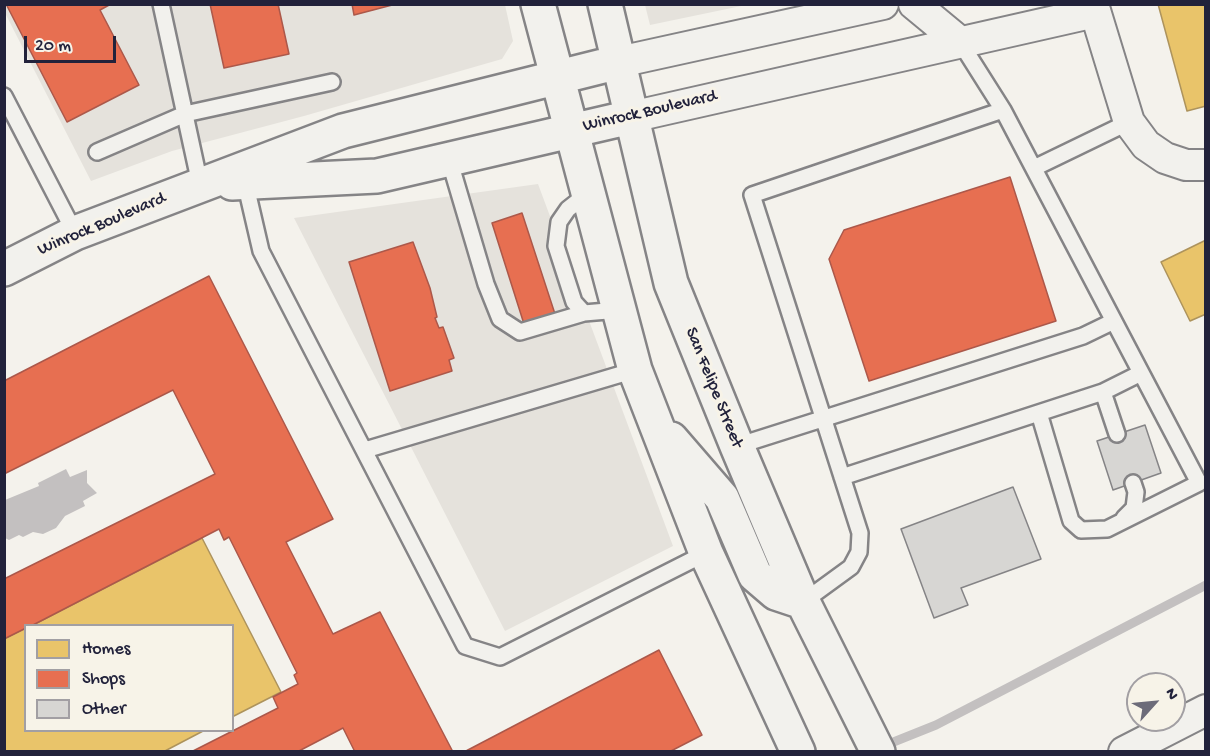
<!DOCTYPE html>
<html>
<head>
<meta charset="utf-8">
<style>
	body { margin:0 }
	#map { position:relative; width:1210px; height:756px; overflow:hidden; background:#f4f2ec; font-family:"Gochi Hand",sans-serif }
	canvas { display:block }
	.frame { position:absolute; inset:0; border:6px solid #22223b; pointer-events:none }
	.legend { position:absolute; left:24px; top:624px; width:210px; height:108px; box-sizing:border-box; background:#f7f3e8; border:2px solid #a29fa3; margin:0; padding:8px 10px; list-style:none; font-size:18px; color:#22223b }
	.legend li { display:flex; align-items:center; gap:12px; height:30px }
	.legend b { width:30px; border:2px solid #a29fa3 }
	.north { position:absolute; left:1126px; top:672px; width:60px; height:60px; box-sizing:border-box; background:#f7f3e8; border:2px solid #a29fa3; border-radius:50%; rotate:63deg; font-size:16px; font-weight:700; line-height:24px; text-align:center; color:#22223b }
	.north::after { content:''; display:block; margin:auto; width:21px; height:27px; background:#6c6b79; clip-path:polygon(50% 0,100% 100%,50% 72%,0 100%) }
	.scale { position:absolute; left:24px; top:36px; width:92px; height:27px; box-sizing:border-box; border:3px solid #22223b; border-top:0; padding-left:8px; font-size:18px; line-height:21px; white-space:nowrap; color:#22223b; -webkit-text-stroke:4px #f7f3e8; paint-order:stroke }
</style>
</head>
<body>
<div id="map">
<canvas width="1210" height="756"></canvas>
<div class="frame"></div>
<ul class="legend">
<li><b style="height:16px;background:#e9c46a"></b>Homes</li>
<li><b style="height:16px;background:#e76f51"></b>Shops</li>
<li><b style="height:16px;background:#d7d6d3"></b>Other</li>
</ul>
<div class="north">N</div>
<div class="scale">20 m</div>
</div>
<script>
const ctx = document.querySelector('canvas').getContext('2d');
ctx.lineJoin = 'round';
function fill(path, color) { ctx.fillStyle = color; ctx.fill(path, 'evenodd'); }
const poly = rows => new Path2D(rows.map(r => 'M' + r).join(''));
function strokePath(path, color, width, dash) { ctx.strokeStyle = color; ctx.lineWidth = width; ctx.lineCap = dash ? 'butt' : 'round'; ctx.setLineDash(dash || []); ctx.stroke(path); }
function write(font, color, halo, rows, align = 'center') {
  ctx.font = font + ' "Gochi Hand",sans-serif'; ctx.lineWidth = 6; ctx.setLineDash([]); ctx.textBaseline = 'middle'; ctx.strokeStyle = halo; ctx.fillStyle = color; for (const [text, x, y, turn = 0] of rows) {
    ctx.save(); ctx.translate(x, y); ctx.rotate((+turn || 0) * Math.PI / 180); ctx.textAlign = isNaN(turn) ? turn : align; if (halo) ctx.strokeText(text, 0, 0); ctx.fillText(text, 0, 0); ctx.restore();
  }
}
fill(poly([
	[5,4,505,5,513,41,502,59,304,116,172,151,91,181,5,13],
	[645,5,645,4,746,5,650,25],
	[538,184,673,546,505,631,294,218]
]), '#e5e2dc');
fill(poly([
	[66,469,70,477,87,470,87,483,97,493,83,501,85,506,65,516,56,528,43,534,33,532,23,537,19,535,9,540,5,538,5,500,39,486,38,483]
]), '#c3c0c0');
const homes = poly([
	[1158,4,1206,4,1206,106,1187,111,1158,4],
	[1206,240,1206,314,1190,321,1161,262,1206,240],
	[202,538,281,692,232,717,232,626,31,626,202,538],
	[26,628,26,730,205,730,163,752,4,752,4,639,26,628]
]);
fill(homes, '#e9c46a');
strokePath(homes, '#ad935c', 1.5);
const shops = poly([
	[6,4,111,4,100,10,139,85,67,122,6,4],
	[210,4,278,4,289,54,224,68,210,4],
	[352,4,396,4,354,15,352,4],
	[1010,177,1056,321,869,381,829,259,844,230,1010,177],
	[522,213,555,314,524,324,492,223,522,213],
	[413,242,430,288,437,317,435,318,439,328,443,327,454,358,449,360,452,371,390,391,349,262,413,242],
	[209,276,333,519,286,542,333,634,380,612,453,752,355,752,343,728,297,752,191,752,278,708,273,697,298,684,294,675,297,673,229,537,224,540,219,529,31,626,26,626,26,628,4,639,4,579,215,474,173,390,4,474,4,381,209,276],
	[659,650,702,735,669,752,464,752,659,650]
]);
fill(shops, '#e76f51');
strokePath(shops, '#ac584a', 1.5);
strokePath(poly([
	[881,747,936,725,1206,585]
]), '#c3c0c0', 9);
const building = poly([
	[1145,425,1161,473,1113,490,1097,441,1145,425],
	[1013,487,1041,559,961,588,968,605,934,618,901,529,1013,487]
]);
fill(building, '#d7d6d3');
strokePath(building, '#858486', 1.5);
const lane = poly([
	[161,4,200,184],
	[960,42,1003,110,1199,483,1107,529,1081,530,1071,521,1039,413],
	[4,96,75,233],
	[97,152,185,114,332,82],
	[449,159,486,284,500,319,520,332,584,313],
	[1034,168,1129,122],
	[245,182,261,251,465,646,500,657,706,553],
	[587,194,568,209,559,222,556,246,574,302,584,313,619,310],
	[1103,392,1117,434],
	[737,446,1083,336,1114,321],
	[365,450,635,370],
	[842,477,1103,392,1141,373],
	[1124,518,1134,508,1136,492,1133,483],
	[803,602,851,567,859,552,860,533,752,195,1003,110]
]);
const street = poly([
	[914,4,960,42],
	[1093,4,1129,122,1146,145,1165,158,1186,165,1206,165],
	[619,62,883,4],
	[631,117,1095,12],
	[1124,752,1206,710]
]);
const secondary = poly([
	[538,4,635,370,706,553,798,752],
	[605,4,671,283,737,446,803,602,878,752],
	[232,183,377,176,631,117],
	[4,269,75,233,343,131,619,62],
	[671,439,722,498,755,575,776,593,803,602]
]);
strokePath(lane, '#858486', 20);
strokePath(street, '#858486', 34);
strokePath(secondary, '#858486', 38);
strokePath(lane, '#f2f1ed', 15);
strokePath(street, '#f2f1ed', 30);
strokePath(secondary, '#f2f1ed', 33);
write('18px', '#22223b', '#f7f3e8', [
	["Winrock Boulevard",650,112,-13],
	["Winrock Boulevard",102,225,-23],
	["San Felipe Street",713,388,68]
]);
</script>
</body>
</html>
